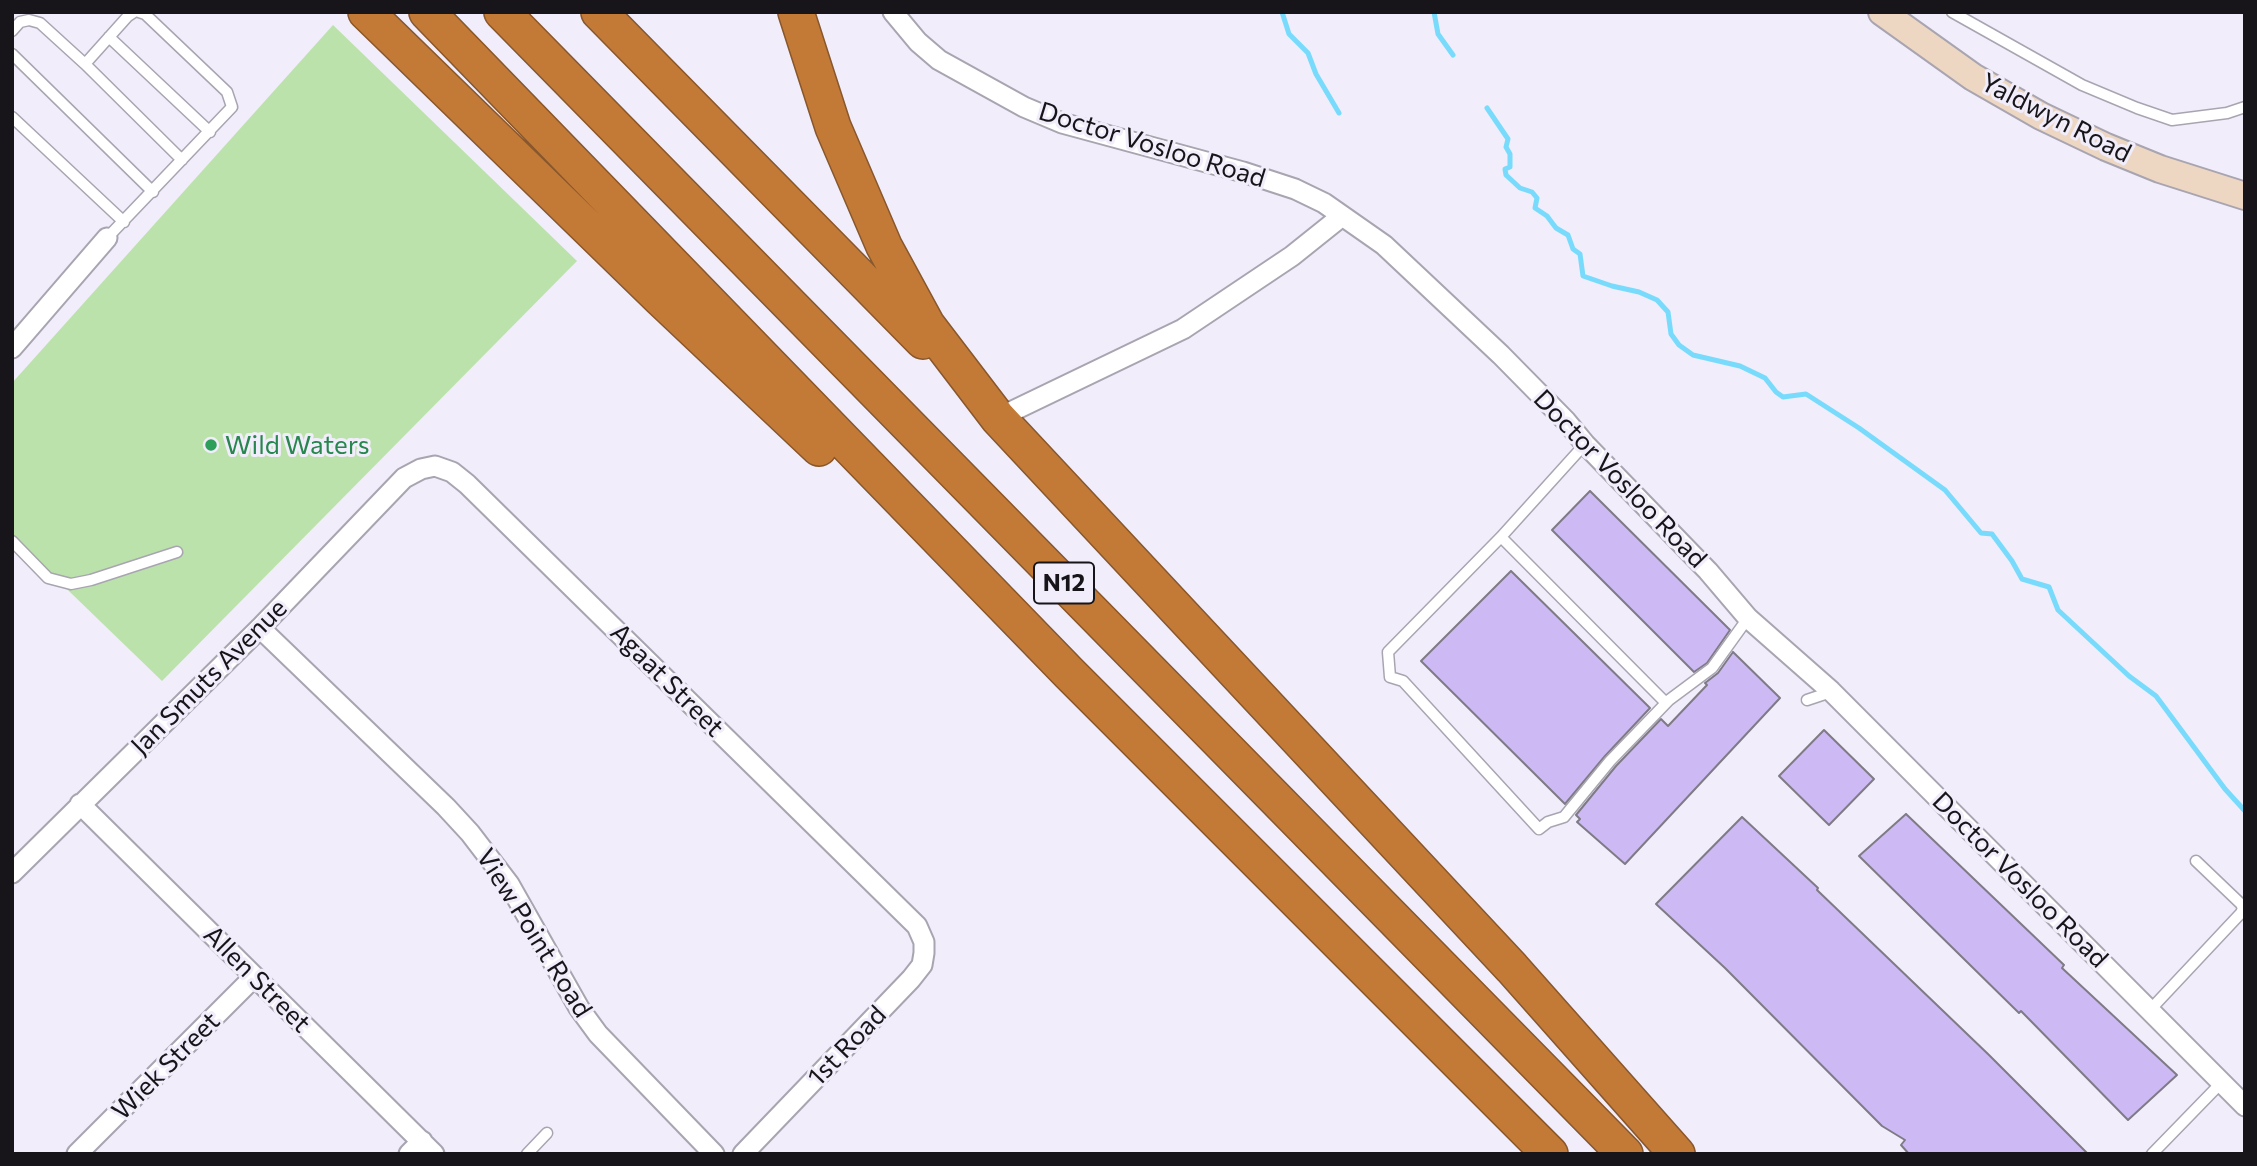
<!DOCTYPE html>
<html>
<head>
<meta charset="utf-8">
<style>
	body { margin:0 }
	#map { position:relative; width:2257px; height:1166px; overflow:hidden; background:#f1edfa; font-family:Commissioner,sans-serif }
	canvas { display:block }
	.frame { position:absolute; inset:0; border:14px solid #17151a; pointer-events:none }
</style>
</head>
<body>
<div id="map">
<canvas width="2257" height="1166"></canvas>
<div class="frame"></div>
</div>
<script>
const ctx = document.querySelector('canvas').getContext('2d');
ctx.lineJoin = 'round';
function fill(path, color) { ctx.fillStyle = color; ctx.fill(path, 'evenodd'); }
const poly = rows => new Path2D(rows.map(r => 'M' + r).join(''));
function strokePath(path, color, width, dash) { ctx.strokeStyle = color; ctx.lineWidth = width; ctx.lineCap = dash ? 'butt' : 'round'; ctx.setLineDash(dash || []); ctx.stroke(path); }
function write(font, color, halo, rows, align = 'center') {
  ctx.font = font + ' Commissioner,sans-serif'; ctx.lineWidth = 6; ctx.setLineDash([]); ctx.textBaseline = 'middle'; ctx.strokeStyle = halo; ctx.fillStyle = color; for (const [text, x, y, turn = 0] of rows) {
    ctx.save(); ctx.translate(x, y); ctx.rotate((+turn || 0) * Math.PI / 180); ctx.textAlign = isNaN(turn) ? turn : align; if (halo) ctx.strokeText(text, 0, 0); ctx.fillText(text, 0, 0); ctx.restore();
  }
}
fill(poly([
	[333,25,577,261,162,681,12,536,12,383]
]), '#bce2ac');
strokePath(poly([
	[1282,12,1289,34,1308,53,1316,74,1339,113],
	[1434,12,1438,34,1453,55],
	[1487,108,1508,139,1506,147,1510,154,1510,167,1505,169,1506,175,1520,188,1532,192,1537,198,1535,208,1547,216,1556,228,1568,235,1573,249,1580,254,1583,276,1612,286,1639,292,1657,300,1668,312,1671,334,1679,345,1693,355,1740,366,1765,378,1776,392,1783,397,1806,394,1859,428,1945,490,1981,533,1992,534,2012,561,2022,579,2049,587,2058,610,2129,676,2156,696,2225,789,2245,811]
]), '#78dbfb', 5);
const building = poly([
	[1590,491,1730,630,1707,663,1694,672,1552,530,1590,491],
	[1511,571,1650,708,1605,756,1565,804,1421,661,1511,571],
	[1733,652,1780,698,1625,864,1577,822,1580,819,1576,815,1616,766,1661,719,1668,726,1707,685,1705,683,1718,673,1733,652],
	[1824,730,1874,779,1829,825,1779,776,1824,730],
	[1906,814,2064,965,2062,968,2177,1075,2128,1120,2021,1011,2019,1013,1859,856,1906,814],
	[1742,817,1818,888,1817,890,1989,1055,2088,1154,1909,1154,1901,1145,1905,1140,1882,1126,1725,968,1656,904,1742,817]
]);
fill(building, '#cdbaf4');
strokePath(building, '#7e7b86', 2);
const service = poly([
	[1952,12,2082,85,2137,108,2172,120,2227,113,2245,107],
	[12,31,20,22,29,20,40,23,85,64,128,16,134,12],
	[109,37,210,132],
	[12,54,153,192],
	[85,64,182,160],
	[12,117,124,222],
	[107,238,232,107,227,92,145,14,139,12],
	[1585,444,1501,537,1388,652,1390,677,1403,681,1539,829,1548,822,1564,817,1610,761,1669,700,1712,668,1748,618],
	[1501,537,1666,703],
	[12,541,48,578,71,584,91,580,177,552],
	[1807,700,1831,692],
	[2150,1010,2241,913,2243,908,2241,904,2196,861],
	[527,1154,547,1133],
	[2152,1154,2222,1082]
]);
const minor = poly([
	[893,12,918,42,939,60,1024,107,1062,123,1243,172,1295,189,1324,203,1384,245,1501,355,1566,421,1585,444,1708,571,1748,618,1831,691,2245,1106],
	[12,348,107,238],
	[998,418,1183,329,1292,256,1342,216],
	[260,628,446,807,470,833,509,884,579,1008,598,1034,714,1154],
	[80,804,434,1154],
	[12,873,260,628,404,478,421,469,435,466,452,472,467,484,917,926,924,942,924,953,922,965,911,979,743,1154],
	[77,1154,254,977],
	[409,1154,422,1141]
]);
const secondary = poly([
	[1882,12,1973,77,2041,116,2106,147,2160,169,2245,196]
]);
const motorway = poly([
	[366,12,660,298,819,448],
	[427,12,1069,673,1550,1154],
	[502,12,1625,1154],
	[599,12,923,341],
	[796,12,833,127,884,246,927,325,998,418,1512,968,1677,1154]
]);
strokePath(service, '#a8a5b1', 13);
strokePath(minor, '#a8a5b1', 23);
strokePath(secondary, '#a8a5b1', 30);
strokePath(motorway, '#87572d', 38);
strokePath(service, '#fff', 10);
strokePath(minor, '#fff', 19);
strokePath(secondary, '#edd7c3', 26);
strokePath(motorway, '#c47a37', 35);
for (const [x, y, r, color] of [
	[211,445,7,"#2e9e5b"]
]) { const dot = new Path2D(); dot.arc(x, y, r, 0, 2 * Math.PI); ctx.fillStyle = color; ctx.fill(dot); strokePath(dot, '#f1edfa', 2.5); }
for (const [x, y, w] of [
	[1064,583,60]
]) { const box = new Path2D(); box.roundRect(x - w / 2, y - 20.5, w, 41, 5); ctx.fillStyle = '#f1edfa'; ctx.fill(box); strokePath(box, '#17151a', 2); }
write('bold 24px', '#17151a', null, [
	["N12",1064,583]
]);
write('26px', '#17151a', '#f1edfa', [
	["Yaldwyn Road",2056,118,27],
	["Doctor Vosloo Road",1152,145,17],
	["Doctor Vosloo Road",1620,479,46],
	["Jan Smuts Avenue",209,677,-45],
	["Agaat Street",667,680,45],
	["Doctor Vosloo Road",2020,880,45],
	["View Point Road",534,933,58],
	["Allen Street",257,979,45],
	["1st Road",847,1046,-46],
	["Wiek Street",166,1066,-45]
]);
write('26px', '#27864d', '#f1edfa', [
	["Wild Waters",225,445]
], 'left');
</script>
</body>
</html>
